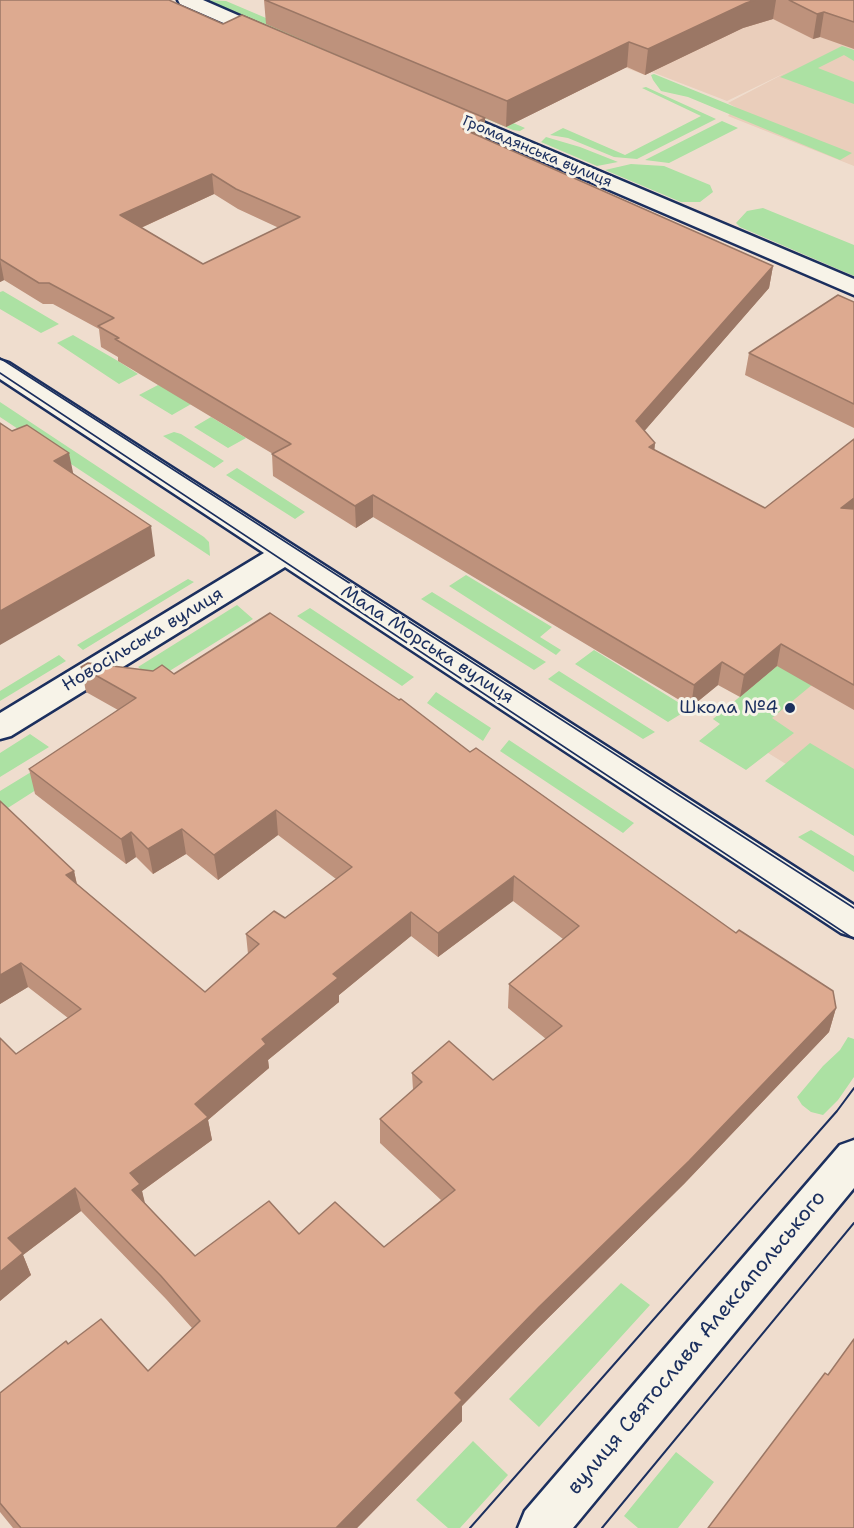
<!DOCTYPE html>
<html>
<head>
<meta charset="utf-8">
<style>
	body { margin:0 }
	canvas { display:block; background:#efddce }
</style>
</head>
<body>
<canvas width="854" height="1528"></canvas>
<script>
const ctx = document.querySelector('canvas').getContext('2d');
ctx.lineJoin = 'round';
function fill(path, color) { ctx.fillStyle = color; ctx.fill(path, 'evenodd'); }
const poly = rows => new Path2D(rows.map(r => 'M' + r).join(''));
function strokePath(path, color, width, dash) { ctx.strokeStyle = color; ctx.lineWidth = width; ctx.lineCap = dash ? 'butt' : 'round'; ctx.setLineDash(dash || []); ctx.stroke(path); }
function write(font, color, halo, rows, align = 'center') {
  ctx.font = font + ' "Shantell Sans",sans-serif'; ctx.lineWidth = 6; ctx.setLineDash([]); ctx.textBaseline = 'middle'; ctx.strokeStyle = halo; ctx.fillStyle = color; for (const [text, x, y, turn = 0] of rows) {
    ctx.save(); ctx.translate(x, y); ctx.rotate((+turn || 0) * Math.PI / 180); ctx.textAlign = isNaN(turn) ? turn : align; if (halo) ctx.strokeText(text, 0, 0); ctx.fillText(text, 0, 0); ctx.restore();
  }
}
fill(poly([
	[854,0,854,166,728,116,735,107,728,103,791,70,727,101,652,72,645,75,578,50],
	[854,602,854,806,713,719]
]), '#eacebb');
fill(poly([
	[207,0,226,1,525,128,520,131,513,130],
	[842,46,854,50,854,61,844,55,818,68,854,82,854,104,780,77],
	[654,74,735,107,852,153,840,160,688,97,661,91,653,80,651,75],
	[646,87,716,119,637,159,614,157,568,138,550,135,563,128,625,155,701,116,642,88],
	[722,121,738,128,669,163,645,160],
	[546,137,580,147,618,162,597,166,541,142],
	[631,164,664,166,710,185,713,192,700,202,681,202,605,170],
	[763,208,854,245,854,276,740,227,736,223,747,211],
	[3,291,59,324,41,333,0,309,0,292],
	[73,335,118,361,138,374,119,384,57,343],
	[158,385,166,387,193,403,172,415,139,395],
	[0,402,204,537,209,542,210,556,0,417],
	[211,417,246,438,228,448,194,427],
	[174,432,181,434,224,461,214,468,163,436],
	[237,468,305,512,295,519,226,475],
	[466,575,552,627,540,637,561,650,556,655,449,586],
	[188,579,194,582,83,650,77,645],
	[432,592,546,662,534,670,421,599],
	[237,605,253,619,155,680,138,667],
	[310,608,414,677,402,686,297,616],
	[835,618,854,650,772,718,794,733,746,770,699,741,720,724,713,719],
	[594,650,689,709,668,722,575,664],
	[59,655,66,661,0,701,0,691],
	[559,671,655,732,643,739,548,679],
	[436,692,491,728,483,741,427,703],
	[30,734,49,747,0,777,0,753],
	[509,740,634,823,623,833,500,751],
	[810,743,854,769,854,836,765,781],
	[36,769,50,781,0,813,0,791],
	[811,830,854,856,854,872,798,837],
	[848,1037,854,1039,854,1077,838,1100,823,1115,811,1112,802,1105,797,1097,823,1066,840,1050],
	[621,1283,650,1305,539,1427,509,1399],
	[473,1441,508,1475,460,1528,448,1528,416,1500],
	[676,1452,714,1482,678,1528,638,1528,624,1516]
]), '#ace1a3');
const street = poly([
	[178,0,203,0,281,34,284,38,281,42,274,44,267,42,180,4,178,0],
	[445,106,854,279,854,295,438,116,435,112,438,108,445,106],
	[0,360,9,363,854,905,854,937,841,933,285,567,11,736,0,739,0,713,264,553,0,379,0,360],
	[854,1140,854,1188,573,1528,518,1528,525,1511,840,1145,854,1140]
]);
strokePath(street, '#1b2f5e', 5);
fill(street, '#f7f3e8');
strokePath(poly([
	[0,358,854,908],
	[0,373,854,939]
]), '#1b2f5e', 1.5);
strokePath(poly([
	[470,1528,837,1111,854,1088],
	[602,1528,854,1223]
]), '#1b2f5e', 2);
fill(poly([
	[0,0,223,24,395,80,266,24,264,0,854,0,854,49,820,37,813,39,773,19,743,28,645,75,627,67,506,127,485,118,484,138,773,266,769,288,644,431,655,443,654,450,765,508,854,439,854,710,777,666,740,697,718,685,691,707,373,517,356,528,273,476,272,454,273,454,118,361,118,357,101,347,99,329,53,304,43,304,4,280,0,282],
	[214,194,238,209,279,228,203,264,141,228],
	[854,302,854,428,745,375,749,353],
	[81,667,174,674,470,752,836,1008,829,1032,684,1184,537,1329,462,1406,462,1421,357,1528,13,1528,0,1512,0,1393,68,1344,148,1371,192,1328,166,1299,81,1211,23,1255,31,1275,0,1301,16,1054,68,1018,28,987,0,1004,0,801,74,871,77,884,205,992,248,954,246,934,285,918,336,879,278,835,218,880,186,854,153,874,136,857,126,864,35,794,29,769,118,710,86,692],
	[513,901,563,939,509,984,508,1008,546,1039,493,1080,412,1073,413,1090,380,1119,380,1143,441,1200,384,1247,299,1234,195,1256,144,1202,142,1191,212,1140,208,1120,269,1068,268,1060,339,1002,339,995,411,936,438,957]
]), '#be927c');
fill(poly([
	[755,0,776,0,773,19,743,28,645,75,648,49,746,3],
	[824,12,820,37,813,39,817,14],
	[629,42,627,67,506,127,507,101],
	[485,118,485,138,462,149,463,129],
	[212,174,214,194,123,236,120,215],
	[0,259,4,280,0,282],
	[773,266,769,288,634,443,636,421],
	[655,443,653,465,649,447],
	[69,453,75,482,54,461],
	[373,495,373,517,356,528,355,506],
	[854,498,854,516,841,508],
	[151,526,155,556,0,645,0,611],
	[781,644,777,666,740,697,744,675],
	[722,662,718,685,691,707,694,685],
	[276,810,278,835,218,880,214,855],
	[182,829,186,854,153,874,148,849],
	[131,832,136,857,126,864,121,839],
	[74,871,79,895,66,875],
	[514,876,513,901,438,957,438,933],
	[411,912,411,936,339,995,339,1002,268,1060,269,1068,208,1120,212,1140,142,1191,146,1207,132,1190,130,1173,195,1104,262,1039,333,974],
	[21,963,28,987,0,1004,0,975],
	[836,1008,829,1032,684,1184,537,1329,462,1406,462,1421,357,1528,336,1528,455,1393,539,1307],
	[75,1188,81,1211,23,1255,31,1275,0,1301,0,1272,8,1238]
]), '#9b7765');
const building = poly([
	[0,0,169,0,223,24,242,15,485,118,463,129,773,266,636,421,655,443,649,447,765,508,854,439,854,498,841,508,854,509,854,685,781,644,744,675,722,662,694,685,373,495,355,506,272,454,291,444,115,339,119,338,98,326,114,318,49,283,39,283,0,259,0,0],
	[212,174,236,189,300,217,203,264,120,215,212,174],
	[265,0,755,0,746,3,648,49,629,42,507,101,265,0],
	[789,0,854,0,854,22,824,12,817,14,789,0],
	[838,295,854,302,854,404,749,353,838,295],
	[0,423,12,431,27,425,69,453,54,461,151,526,0,611,0,423],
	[270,613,399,700,401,699,470,752,476,748,736,933,739,930,833,991,836,1008,689,1161,539,1307,455,1393,462,1400,336,1528,21,1528,0,1503,0,1393,66,1341,68,1344,101,1319,148,1371,200,1321,161,1276,75,1188,8,1238,23,1253,0,1272,0,1038,16,1054,81,1009,21,963,0,975,0,801,74,871,66,875,205,992,259,944,246,934,274,911,285,918,352,867,276,810,214,855,182,829,148,849,131,832,121,839,29,769,136,698,81,667,88,663,153,671,162,665,174,674,270,613],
	[514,876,579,926,509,984,562,1026,493,1080,449,1041,412,1073,422,1082,380,1119,455,1190,384,1247,335,1202,299,1234,269,1201,195,1256,132,1190,140,1184,130,1173,208,1117,195,1104,266,1044,262,1039,338,978,333,974,411,912,438,933,514,876],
	[854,1339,854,1528,708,1528,825,1373,828,1375,854,1339]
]);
fill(building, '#ddaa90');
strokePath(building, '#9b7765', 1.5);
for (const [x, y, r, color] of [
	[790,708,6,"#1b2f5e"]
]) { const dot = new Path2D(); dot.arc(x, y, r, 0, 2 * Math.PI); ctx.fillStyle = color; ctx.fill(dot); strokePath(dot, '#f7f3e8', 2); }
write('15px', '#1b2f5e', '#f7f3e8', [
	["Громадянська вулиця",537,152,23]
]);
write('18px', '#1b2f5e', '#f7f3e8', [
	["Новосільська вулиця",143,640,-31],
	["Мала Морська вулиця",427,645,33]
]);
write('18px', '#1b2f5e', '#f7f3e8', [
	["Школа №4",778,708]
], 'right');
write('21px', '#1b2f5e', '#f7f3e8', [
	["вулиця Святослава Алексапольського",697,1343,-50]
]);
</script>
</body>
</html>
